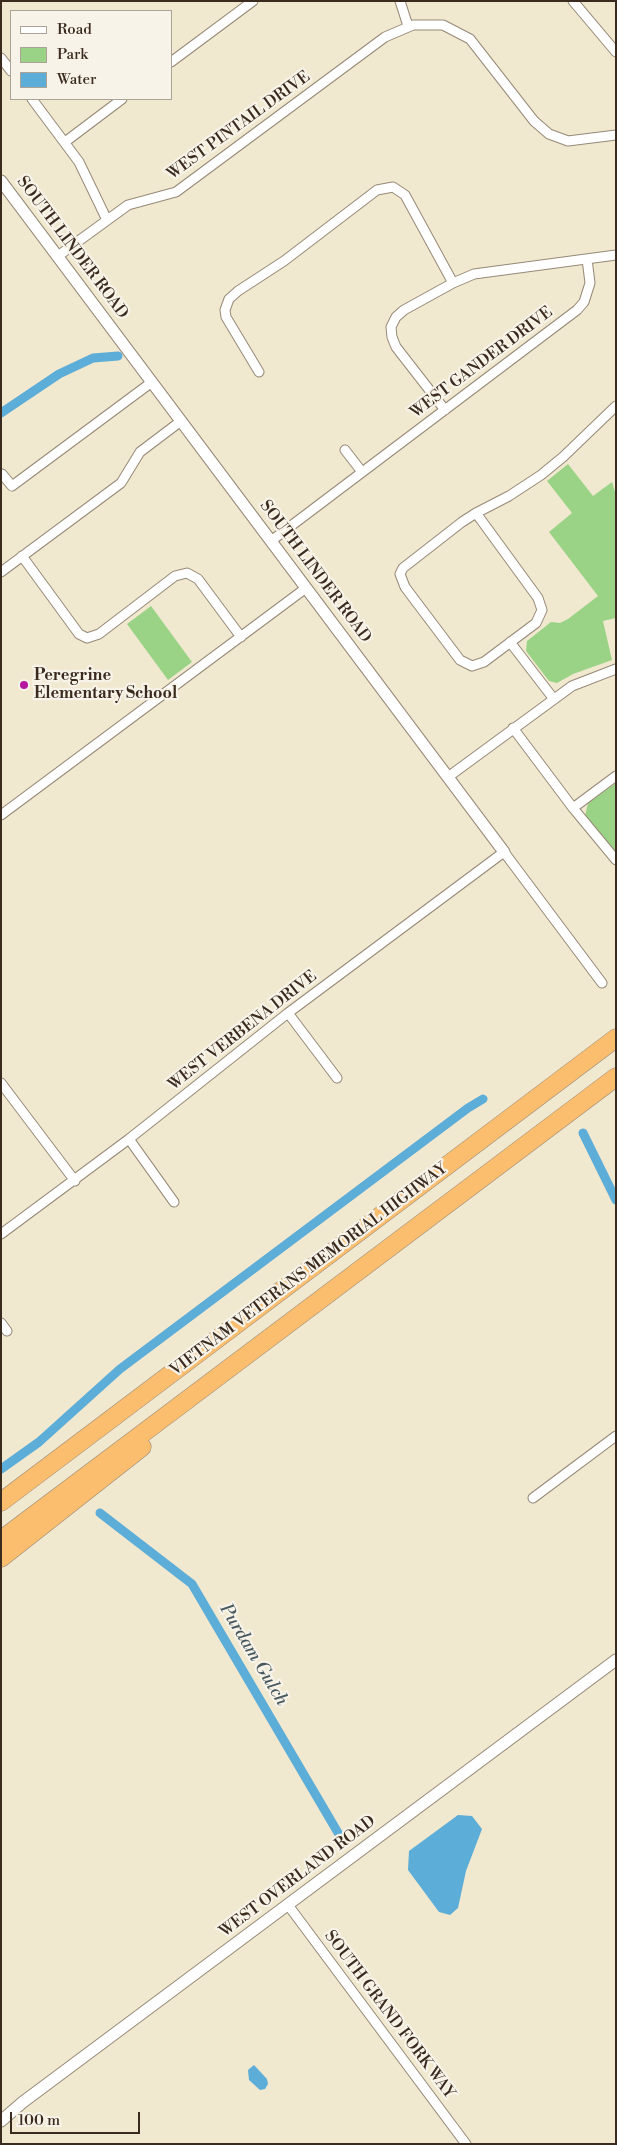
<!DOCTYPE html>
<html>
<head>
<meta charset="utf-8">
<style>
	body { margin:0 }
	#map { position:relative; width:617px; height:2145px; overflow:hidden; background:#f1e8d0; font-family:"Libre Bodoni",serif }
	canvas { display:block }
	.frame { position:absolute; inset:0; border:2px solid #3b2a1e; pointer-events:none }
	.legend { position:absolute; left:10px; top:10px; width:162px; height:90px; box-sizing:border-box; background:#f7f3e8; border:1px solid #aca397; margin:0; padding:6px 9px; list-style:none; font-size:15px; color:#3b2a1e }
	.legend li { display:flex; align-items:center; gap:10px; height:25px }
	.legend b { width:25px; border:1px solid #aca397 }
	.scale { position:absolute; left:10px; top:2112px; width:130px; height:22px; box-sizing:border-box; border:2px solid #3b2a1e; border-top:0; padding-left:6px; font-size:15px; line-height:18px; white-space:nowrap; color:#3b2a1e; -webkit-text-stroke:4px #f7f3e8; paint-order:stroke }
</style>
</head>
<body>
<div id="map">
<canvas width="617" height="2145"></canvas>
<div class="frame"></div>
<ul class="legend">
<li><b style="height:6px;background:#fff"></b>Road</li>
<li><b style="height:14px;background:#9ad386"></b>Park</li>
<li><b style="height:14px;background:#5cadd7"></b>Water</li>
</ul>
<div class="scale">100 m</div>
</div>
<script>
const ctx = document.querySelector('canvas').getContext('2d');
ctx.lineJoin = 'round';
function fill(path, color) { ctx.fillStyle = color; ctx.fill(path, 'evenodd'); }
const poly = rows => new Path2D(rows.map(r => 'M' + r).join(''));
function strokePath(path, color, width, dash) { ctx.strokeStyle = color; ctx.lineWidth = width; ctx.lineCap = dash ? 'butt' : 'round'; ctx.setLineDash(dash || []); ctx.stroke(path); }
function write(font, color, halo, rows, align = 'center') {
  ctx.font = font + ' "Libre Bodoni",serif'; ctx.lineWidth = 4.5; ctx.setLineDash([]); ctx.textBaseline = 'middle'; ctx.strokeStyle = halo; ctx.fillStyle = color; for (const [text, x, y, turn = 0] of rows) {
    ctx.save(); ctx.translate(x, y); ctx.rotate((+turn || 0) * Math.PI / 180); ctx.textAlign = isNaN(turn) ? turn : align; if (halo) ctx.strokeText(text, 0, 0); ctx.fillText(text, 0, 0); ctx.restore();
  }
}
fill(poly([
	[568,464,593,496,612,482,616,495,616,618,603,621,612,660,573,674,557,683,549,681,526,651,527,641,551,622,560,623,568,619,598,596,549,532,572,513,547,481],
	[151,606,192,662,168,680,127,624],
	[616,783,616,853,585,816,588,803]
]), '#9ad386');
fill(poly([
	[458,1815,472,1816,482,1829,466,1871,458,1908,450,1915,439,1912,408,1870,409,1851],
	[254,2065,267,2079,268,2084,265,2089,260,2090,249,2080,248,2070]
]), '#5cadd7');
strokePath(poly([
	[1,413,59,374,93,358,118,356],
	[583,1133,616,1200],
	[1,1469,39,1442,120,1369,468,1108,483,1099],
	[100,1513,192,1584,344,1843]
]), '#5cadd7', 9);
const minor = poly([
	[400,1,408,26],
	[573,1,616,52],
	[1,58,11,71],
	[171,62,253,1],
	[32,99,79,162,107,220],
	[65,142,122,99],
	[58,256,128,205,176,192,385,37,413,25,443,25,470,39,534,121,549,134,568,141,616,135],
	[259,372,226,317,225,310,229,299,238,291,284,261,377,190,393,187,405,195,453,283],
	[445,410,396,347,392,337,391,327,396,317,404,310,453,283,474,274,616,255],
	[345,450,362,472],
	[2,474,12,486,152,382],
	[476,513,538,598,542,610,536,623,484,662,472,666,460,660,405,587,400,574,403,568,462,522,476,513,509,496,541,475,563,457,616,406],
	[271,541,577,310,584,302,590,283,587,259],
	[22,556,79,634,87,638,99,634,175,576,187,573,198,579,241,637],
	[1,572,121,483,140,452,181,421],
	[510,642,553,698],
	[513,728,573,808,616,860],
	[448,777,572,686,616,669],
	[573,808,616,776],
	[1,815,306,588],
	[288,1013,337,1078],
	[1,1083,75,1181],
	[129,1139,174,1202],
	[1,1234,129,1139,288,1013,504,852,602,983],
	[1,1323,7,1331],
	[533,1498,616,1436],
	[288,1905,466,2144]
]);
const tertiary = poly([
	[1,181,504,852],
	[1,2121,23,2102,616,1660]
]);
const motorway = poly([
	[1,1502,616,1038],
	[1,1540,616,1077],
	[1,1558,142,1447]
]);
strokePath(minor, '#968977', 11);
strokePath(tertiary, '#968977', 13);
strokePath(motorway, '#968977', 19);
strokePath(minor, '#fff', 9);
strokePath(tertiary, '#fff', 11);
strokePath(motorway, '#fbbd6e', 18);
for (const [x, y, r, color] of [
	[24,685,5,"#b5179e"]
]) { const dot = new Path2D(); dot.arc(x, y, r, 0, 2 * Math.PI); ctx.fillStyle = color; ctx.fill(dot); strokePath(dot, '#f7f3e8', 2); }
write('16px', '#3b2a1e', '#f7f3e8', [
	["WEST PINTAIL DRIVE",239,126,-36],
	["SOUTH LINDER ROAD",72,248,53],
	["WEST GANDER DRIVE",482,363,-37],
	["SOUTH LINDER ROAD",315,572,53],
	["WEST VERBENA DRIVE",243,1031,-38],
	["VIETNAM VETERANS MEMORIAL HIGHWAY",309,1270,-37],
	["WEST OVERLAND ROAD",298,1877,-37],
	["SOUTH GRAND FORK WAY",389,2015,53]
]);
write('bold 16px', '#3b2a1e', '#f7f3e8', [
	["Peregrine",34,676],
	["Elementary School",34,694]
], 'left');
write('italic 18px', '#47585f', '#f7f3e8', [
	["Purdam Gulch",253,1655,59]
]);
</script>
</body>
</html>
